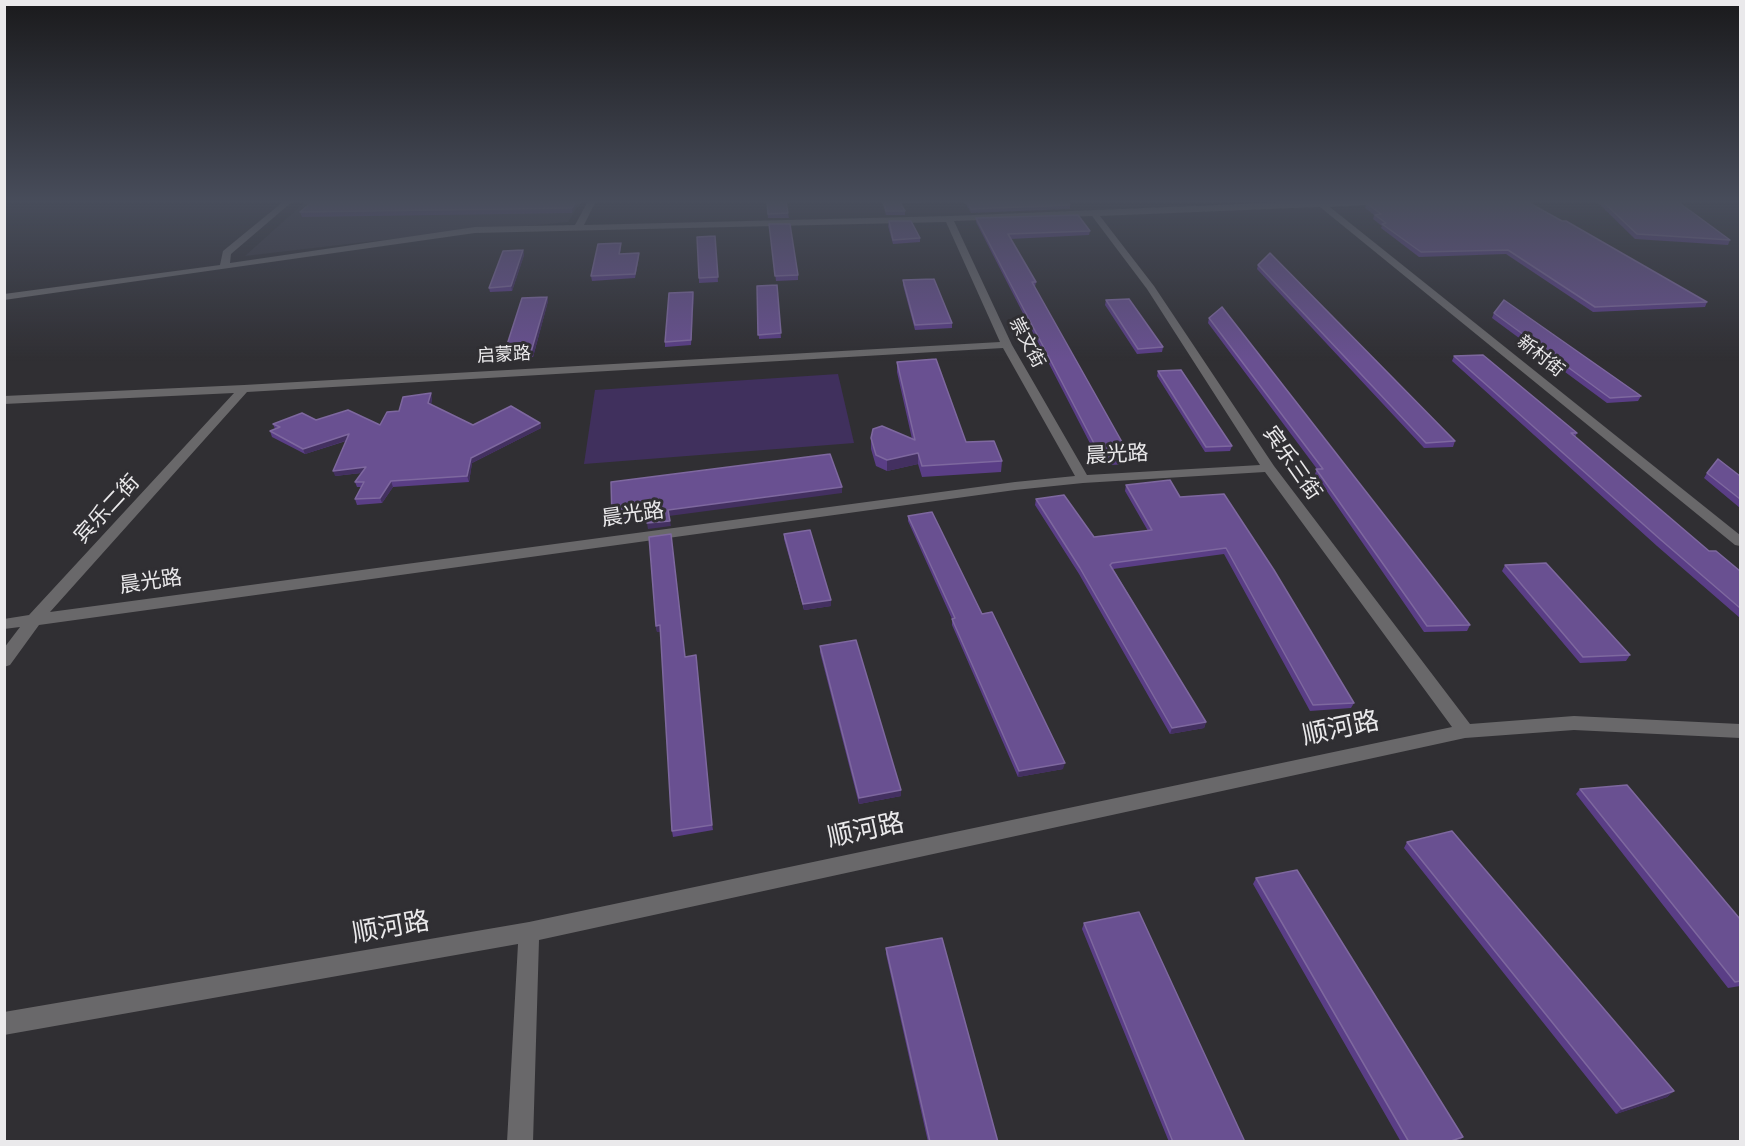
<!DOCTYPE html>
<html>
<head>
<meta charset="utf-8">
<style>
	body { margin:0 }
	#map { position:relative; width:1745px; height:1146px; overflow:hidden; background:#302f33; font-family:"Nunito Sans",sans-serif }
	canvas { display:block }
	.frame { position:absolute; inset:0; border:6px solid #eae9eb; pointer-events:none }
</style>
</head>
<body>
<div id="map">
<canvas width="1745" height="1146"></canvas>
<div class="frame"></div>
</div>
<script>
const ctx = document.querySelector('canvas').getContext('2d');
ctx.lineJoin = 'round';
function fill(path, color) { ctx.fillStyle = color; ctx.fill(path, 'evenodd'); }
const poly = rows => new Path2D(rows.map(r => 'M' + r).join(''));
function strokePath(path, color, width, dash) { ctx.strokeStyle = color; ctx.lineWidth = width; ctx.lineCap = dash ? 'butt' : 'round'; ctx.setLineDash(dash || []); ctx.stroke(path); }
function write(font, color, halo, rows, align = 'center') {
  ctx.font = font + ' "Nunito Sans","Noto Sans SC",sans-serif'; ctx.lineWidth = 6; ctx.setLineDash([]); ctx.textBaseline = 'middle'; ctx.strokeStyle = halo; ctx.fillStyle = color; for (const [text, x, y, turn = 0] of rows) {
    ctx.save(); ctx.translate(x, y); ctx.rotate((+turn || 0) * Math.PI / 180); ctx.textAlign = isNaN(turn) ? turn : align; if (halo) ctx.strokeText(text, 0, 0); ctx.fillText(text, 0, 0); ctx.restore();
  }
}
fill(poly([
	[306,201,582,201,568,222,365,242,245,256]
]), '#3a3841');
fill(poly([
	[838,374,854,443,584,464,595,390]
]), '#40305d');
fill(poly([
	[284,201,293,201,231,254,230,263,475,227,575,225,588,201,596,201,584,225,949,216,1314,201,1414,201,1410,203,1330,207,1740,535,1740,546,1735,545,1320,207,1100,216,1154,286,1274,466,1470,724,1574,716,1740,724,1740,738,1574,730,1465,738,539,940,533,1142,507,1142,518,944,4,1035,4,1012,529,922,1452,727,1265,472,1083,483,1015,490,39,625,10,665,4,667,4,648,20,627,4,629,4,619,29,615,234,393,4,404,4,396,244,385,1000,342,946,222,475,233,4,300,4,294,220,265,223,251,284,201],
	[1092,216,1147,289,1260,465,1087,475,1012,345,954,221,1092,216],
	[1003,348,1075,476,1015,482,50,612,247,392,1003,348]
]), '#69686a');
fill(poly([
	[313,201,582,201,580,204,577,204,572,213,302,217,300,212],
	[766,201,788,213,789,218,768,218],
	[882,201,921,201,921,203,901,203,905,211,905,215,886,215],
	[964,201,1067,201,1070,205,1070,209,971,213],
	[1596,201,1677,201,1730,240,1728,245,1635,239],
	[1366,203,1707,302,1705,307,1593,312,1506,254,1419,257,1381,228,1382,226,1373,219,1374,215,1365,208],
	[976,218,1090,231,1089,235,1011,239,1036,282,1035,287,1034,287,1131,458,1130,464,1110,465,1105,456,1097,457,976,222],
	[889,221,920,238,920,242,893,244,888,226],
	[769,224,798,275,798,280,776,281],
	[715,236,718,282,699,283,699,278],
	[621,243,621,247,620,254,639,253,639,257,635,278,592,281,591,276],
	[523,250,524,255,512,291,490,292,489,288],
	[1258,265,1455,441,1453,447,1424,448,1257,269],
	[903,280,952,323,952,328,915,330,903,285],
	[777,285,781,338,759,339,757,286],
	[693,292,691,345,665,347,665,342],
	[547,297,548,301,533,357,505,359,504,354],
	[1106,300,1163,347,1162,352,1137,354,1105,305],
	[1494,313,1641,396,1638,401,1607,403,1492,318],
	[1209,318,1470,625,1467,631,1424,632,1315,474,1317,469,1208,323],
	[1454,356,1577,433,1575,437,1709,551,1740,571,1740,618,1657,546,1452,361],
	[897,362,966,442,1002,461,1001,472,922,477,918,464,887,471,876,466,871,449,871,438,912,439,897,372],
	[1158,371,1232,446,1230,451,1205,452,1157,376],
	[432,398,431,405,473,425,540,423,541,428,472,463,469,482,393,487,382,503,357,505,355,499,361,487,357,487,355,482,361,473,335,476,346,441,305,454,272,437,270,431,275,429,273,424,316,420,380,425,399,411],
	[1707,473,1740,476,1740,508,1704,478],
	[1126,485,1180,497,1224,494,1354,703,1351,708,1310,711,1224,554,1113,569,1206,722,1204,728,1170,734,1079,574,1035,505,1036,499,1094,537,1148,531,1125,491],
	[908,516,982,614,1063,769,1018,777,952,625,952,619,908,521],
	[784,534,831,606,804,610,784,539],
	[1505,565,1630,655,1626,661,1580,663,1502,571],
	[656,626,685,657,713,830,673,837,672,831,661,631,657,632],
	[820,646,901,790,901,796,859,804,820,652],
	[1580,789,1740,919,1740,986,1728,988,1576,794],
	[1407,842,1674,1091,1667,1097,1616,1114,1404,848],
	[1256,878,1459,1142,1401,1142,1253,884],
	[1084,923,1245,1142,1169,1142,1082,929],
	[886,948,998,1142,928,1142,886,954]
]), '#5a3e86');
fill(poly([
	[576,201,577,204,572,213,572,208],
	[523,250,524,255,512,291,511,286],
	[693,292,694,296,691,345,691,340],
	[547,297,548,301,533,357,531,352],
	[431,393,432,398,430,409,428,403],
	[540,423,541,428,472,463,469,482,467,476,471,458],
	[349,434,351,439,305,454,303,449],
	[918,453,918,464,887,471,887,460],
	[366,467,369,472,335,476,333,471],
	[391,481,393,487,382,503,380,498],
	[842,487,842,493,669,516,671,526,648,529,647,523,668,510],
	[647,513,648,519,614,523,612,518],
	[831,600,831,606,804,610,803,604],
	[660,625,662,631,657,632,656,626],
	[1206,722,1204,728,1170,734,1172,728],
	[1065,763,1063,769,1018,777,1019,771],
	[901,790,901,796,859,804,859,798],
	[1674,1091,1667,1097,1616,1114,1622,1109],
	[1463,1137,1459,1142,1448,1142]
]), '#433060');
const building = poly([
	[313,201,576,201,572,208,300,212,313,201],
	[767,201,786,201,788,213,768,214,767,201],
	[883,201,899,201,905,211,886,211,883,201],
	[967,201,1067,201,1070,205,971,209,967,201],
	[1412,201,1526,201,1562,221,1566,221,1707,302,1595,307,1508,250,1421,252,1382,224,1386,223,1375,215,1381,214,1366,203,1412,201],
	[1602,201,1677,201,1730,240,1637,234,1602,201],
	[1078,215,1090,231,1008,234,1036,282,1032,282,1131,458,1111,459,1106,451,1098,451,976,218,1078,215],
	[889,221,911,221,920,238,893,240,889,221],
	[769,224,790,224,798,275,775,276,769,224],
	[715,236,718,277,699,278,697,237,715,236],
	[621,243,619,254,639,253,635,274,591,276,598,244,621,243],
	[523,250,511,286,489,288,503,251,523,250],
	[1270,253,1455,441,1426,443,1258,265,1270,253],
	[934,279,952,323,915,325,903,280,934,279],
	[777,285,781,333,758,335,757,286,777,285],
	[693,292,691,340,665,342,669,293,693,292],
	[547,297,531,352,504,354,522,298,547,297],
	[1129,299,1163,347,1138,349,1106,300,1129,299],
	[1504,300,1641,396,1610,398,1494,313,1504,300],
	[1222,307,1470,625,1427,626,1316,469,1323,469,1209,318,1222,307],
	[1483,355,1577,433,1571,433,1709,551,1716,551,1740,571,1740,608,1661,540,1454,356,1483,355],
	[936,359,966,442,994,441,1002,461,922,466,918,453,887,460,876,455,871,438,873,429,882,426,915,440,897,362,936,359],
	[1181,370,1232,446,1206,447,1158,371,1181,370],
	[431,393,428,403,473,425,511,406,540,423,471,458,467,476,391,481,380,498,355,499,364,482,355,482,366,467,333,471,349,434,303,449,270,431,280,427,273,424,302,413,316,420,348,410,380,425,387,412,399,411,403,397,431,393],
	[830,454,842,487,668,510,670,521,647,523,647,513,612,518,611,482,830,454],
	[1718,459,1740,476,1740,499,1707,473,1718,459],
	[1170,480,1180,497,1224,494,1274,570,1354,703,1313,705,1226,548,1112,563,1110,565,1206,722,1172,728,1080,568,1036,499,1064,495,1094,537,1152,530,1126,485,1170,480],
	[932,512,982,614,992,612,1065,763,1019,771,952,619,955,618,908,516,932,512],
	[810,530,831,600,803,604,784,534,810,530],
	[671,534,685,657,696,655,712,825,672,831,660,625,656,626,649,537,671,534],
	[1546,563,1630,655,1583,657,1505,565,1546,563],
	[856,640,901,790,859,798,820,646,856,640],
	[1627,785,1740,919,1740,981,1735,982,1580,789,1627,785],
	[1452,831,1674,1091,1622,1109,1407,842,1452,831],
	[1297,870,1463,1137,1448,1142,1409,1142,1256,878,1297,870],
	[1139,912,1245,1142,1173,1142,1084,923,1139,912],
	[942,938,998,1142,930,1142,886,948,942,938]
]);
fill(building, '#695091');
strokePath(building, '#7e689f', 1.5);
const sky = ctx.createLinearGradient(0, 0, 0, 361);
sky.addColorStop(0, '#1a1a1c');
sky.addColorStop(0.56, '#484d5b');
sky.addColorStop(1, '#484d5b00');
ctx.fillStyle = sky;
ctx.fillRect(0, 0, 1745, 361);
write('18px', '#eae9eb', '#302f33', [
	["崇文街",1026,343,62],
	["启蒙路",504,356,-3],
	["新村街",1540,357,39]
]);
write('21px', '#eae9eb', '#302f33', [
	["晨光路",1117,456,-3],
	["宾乐三街",1291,464,55],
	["宾乐二街",108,510,-47],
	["晨光路",633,516,-8],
	["晨光路",151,583,-8]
]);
write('26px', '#eae9eb', '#302f33', [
	["顺河路",1341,730,-12],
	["顺河路",866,832,-12],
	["顺河路",391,929,-10]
]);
</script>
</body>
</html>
